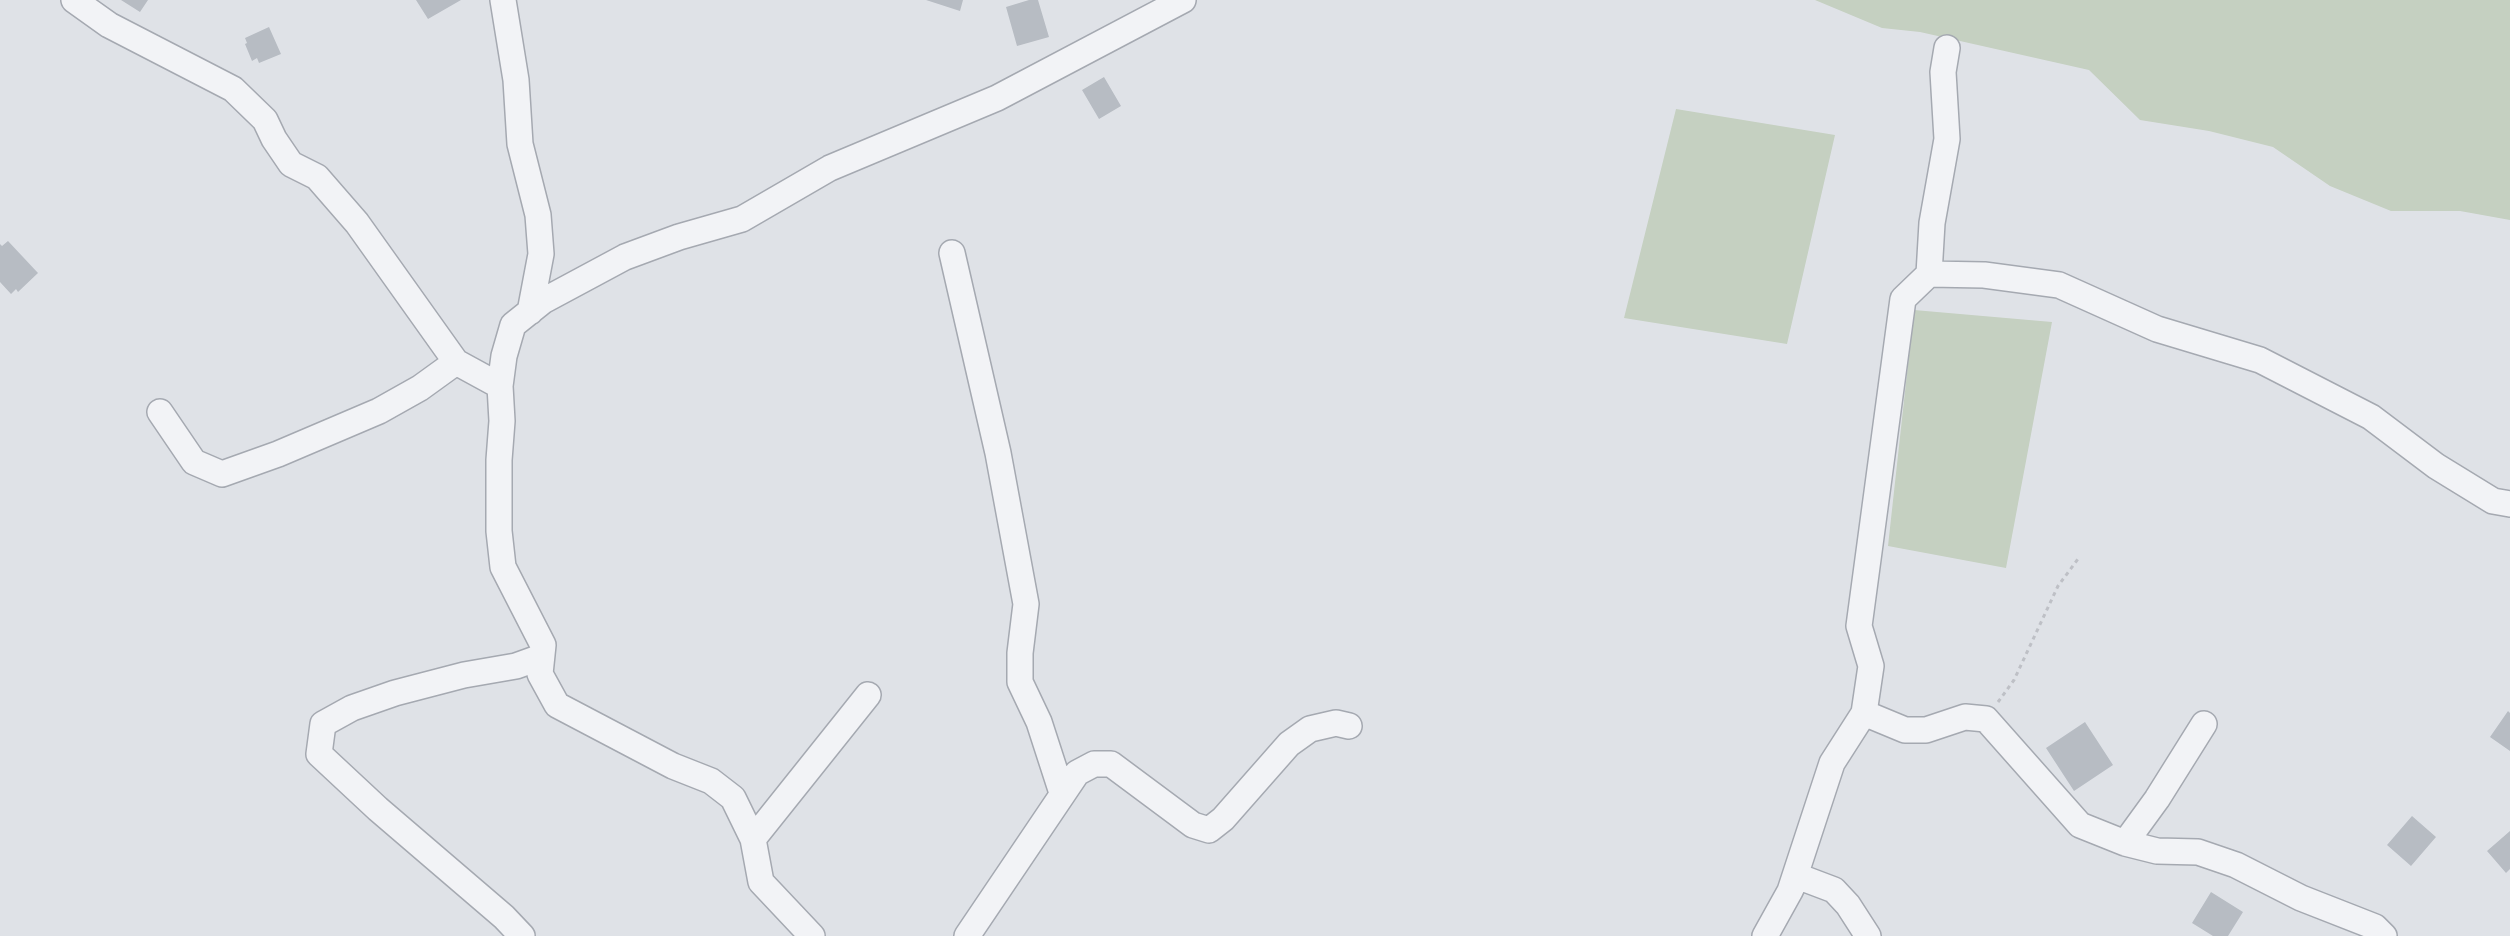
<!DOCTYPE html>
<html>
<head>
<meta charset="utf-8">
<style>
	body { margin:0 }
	canvas { display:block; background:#dfe2e7 }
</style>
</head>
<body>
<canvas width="2510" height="936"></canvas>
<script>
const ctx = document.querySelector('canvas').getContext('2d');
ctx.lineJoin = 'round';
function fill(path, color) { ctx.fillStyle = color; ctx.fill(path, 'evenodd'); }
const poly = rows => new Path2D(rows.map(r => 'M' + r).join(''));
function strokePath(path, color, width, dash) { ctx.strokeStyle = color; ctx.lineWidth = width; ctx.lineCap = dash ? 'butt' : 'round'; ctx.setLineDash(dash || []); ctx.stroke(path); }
fill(poly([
	[1815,0,2510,0,2510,220,2460,211,2391,211,2330,186,2273,147,2209,131,2140,120,2089,70,1920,32,1882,28],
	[1676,109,1835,135,1787,344,1624,318],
	[1914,310,2052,322,2006,568,1888,546]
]), '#c5d0c1');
fill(poly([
	[121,0,148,0,140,12],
	[416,0,461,0,428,19],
	[926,0,963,0,960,11],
	[1029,0,1038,0,1049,37,1017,46,1006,7],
	[269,27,281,54,259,63,257,58,252,61,245,44,247,43,245,38],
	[1104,77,1121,106,1099,119,1082,90],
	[8,241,38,273,18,292,16,289,11,294,0,282,0,244,2,246],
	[2508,711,2510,713,2510,751,2490,737],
	[2085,722,2113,765,2074,791,2046,748],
	[2412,816,2436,837,2411,866,2387,845],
	[2510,831,2510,869,2506,873,2487,851],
	[2211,892,2243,912,2228,936,2213,936,2192,923]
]), '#b7bcc3');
const minor = poly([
	[74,0,109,25,233,89,265,120,274,139,291,164,317,177,357,223,456,362,500,386],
	[503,0,516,80,520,144,538,215,541,254,530,312],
	[952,253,998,453,1026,604,1020,653,1020,682,1039,722,1062,793],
	[1929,274,1932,223,1947,139,1943,72,1947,48],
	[160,412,194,462,222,474,278,454,379,411,420,388,456,362],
	[1864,713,1905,730,1926,730,1965,717,1986,719,2080,825,2125,843,2157,851,2198,852,2236,865,2301,898,2375,927,2384,936],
	[753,839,733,798,711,781,673,766,557,705,540,674,543,645,503,567,499,531,499,460,502,421,500,386,504,356,513,325,543,301,625,257,679,237,742,219,830,168,997,98,1183,0],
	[2125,843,2157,799,2204,724],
	[1790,891,1797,876,1834,890,1848,905,1868,936],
	[522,936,504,917,378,809,319,754,323,724,352,708,395,693,464,675,516,666,541,657],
	[812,936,761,882,753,839,868,695],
	[967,936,1077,773,1094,764,1111,764,1193,825,1209,830,1223,819,1289,744,1310,729,1336,723,1349,726],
	[1765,936,1790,891,1832,763,1864,713,1871,666,1859,626,1903,299,1929,274,1984,275,2059,285,2157,329,2260,360,2371,417,2436,466,2493,501,2510,504]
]);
strokePath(minor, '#a5a9b1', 28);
strokePath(poly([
	[1998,702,2014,680,2058,586,2078,559]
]), '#bec0c6', 3, [4, 4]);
strokePath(minor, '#f2f3f6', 25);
</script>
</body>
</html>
